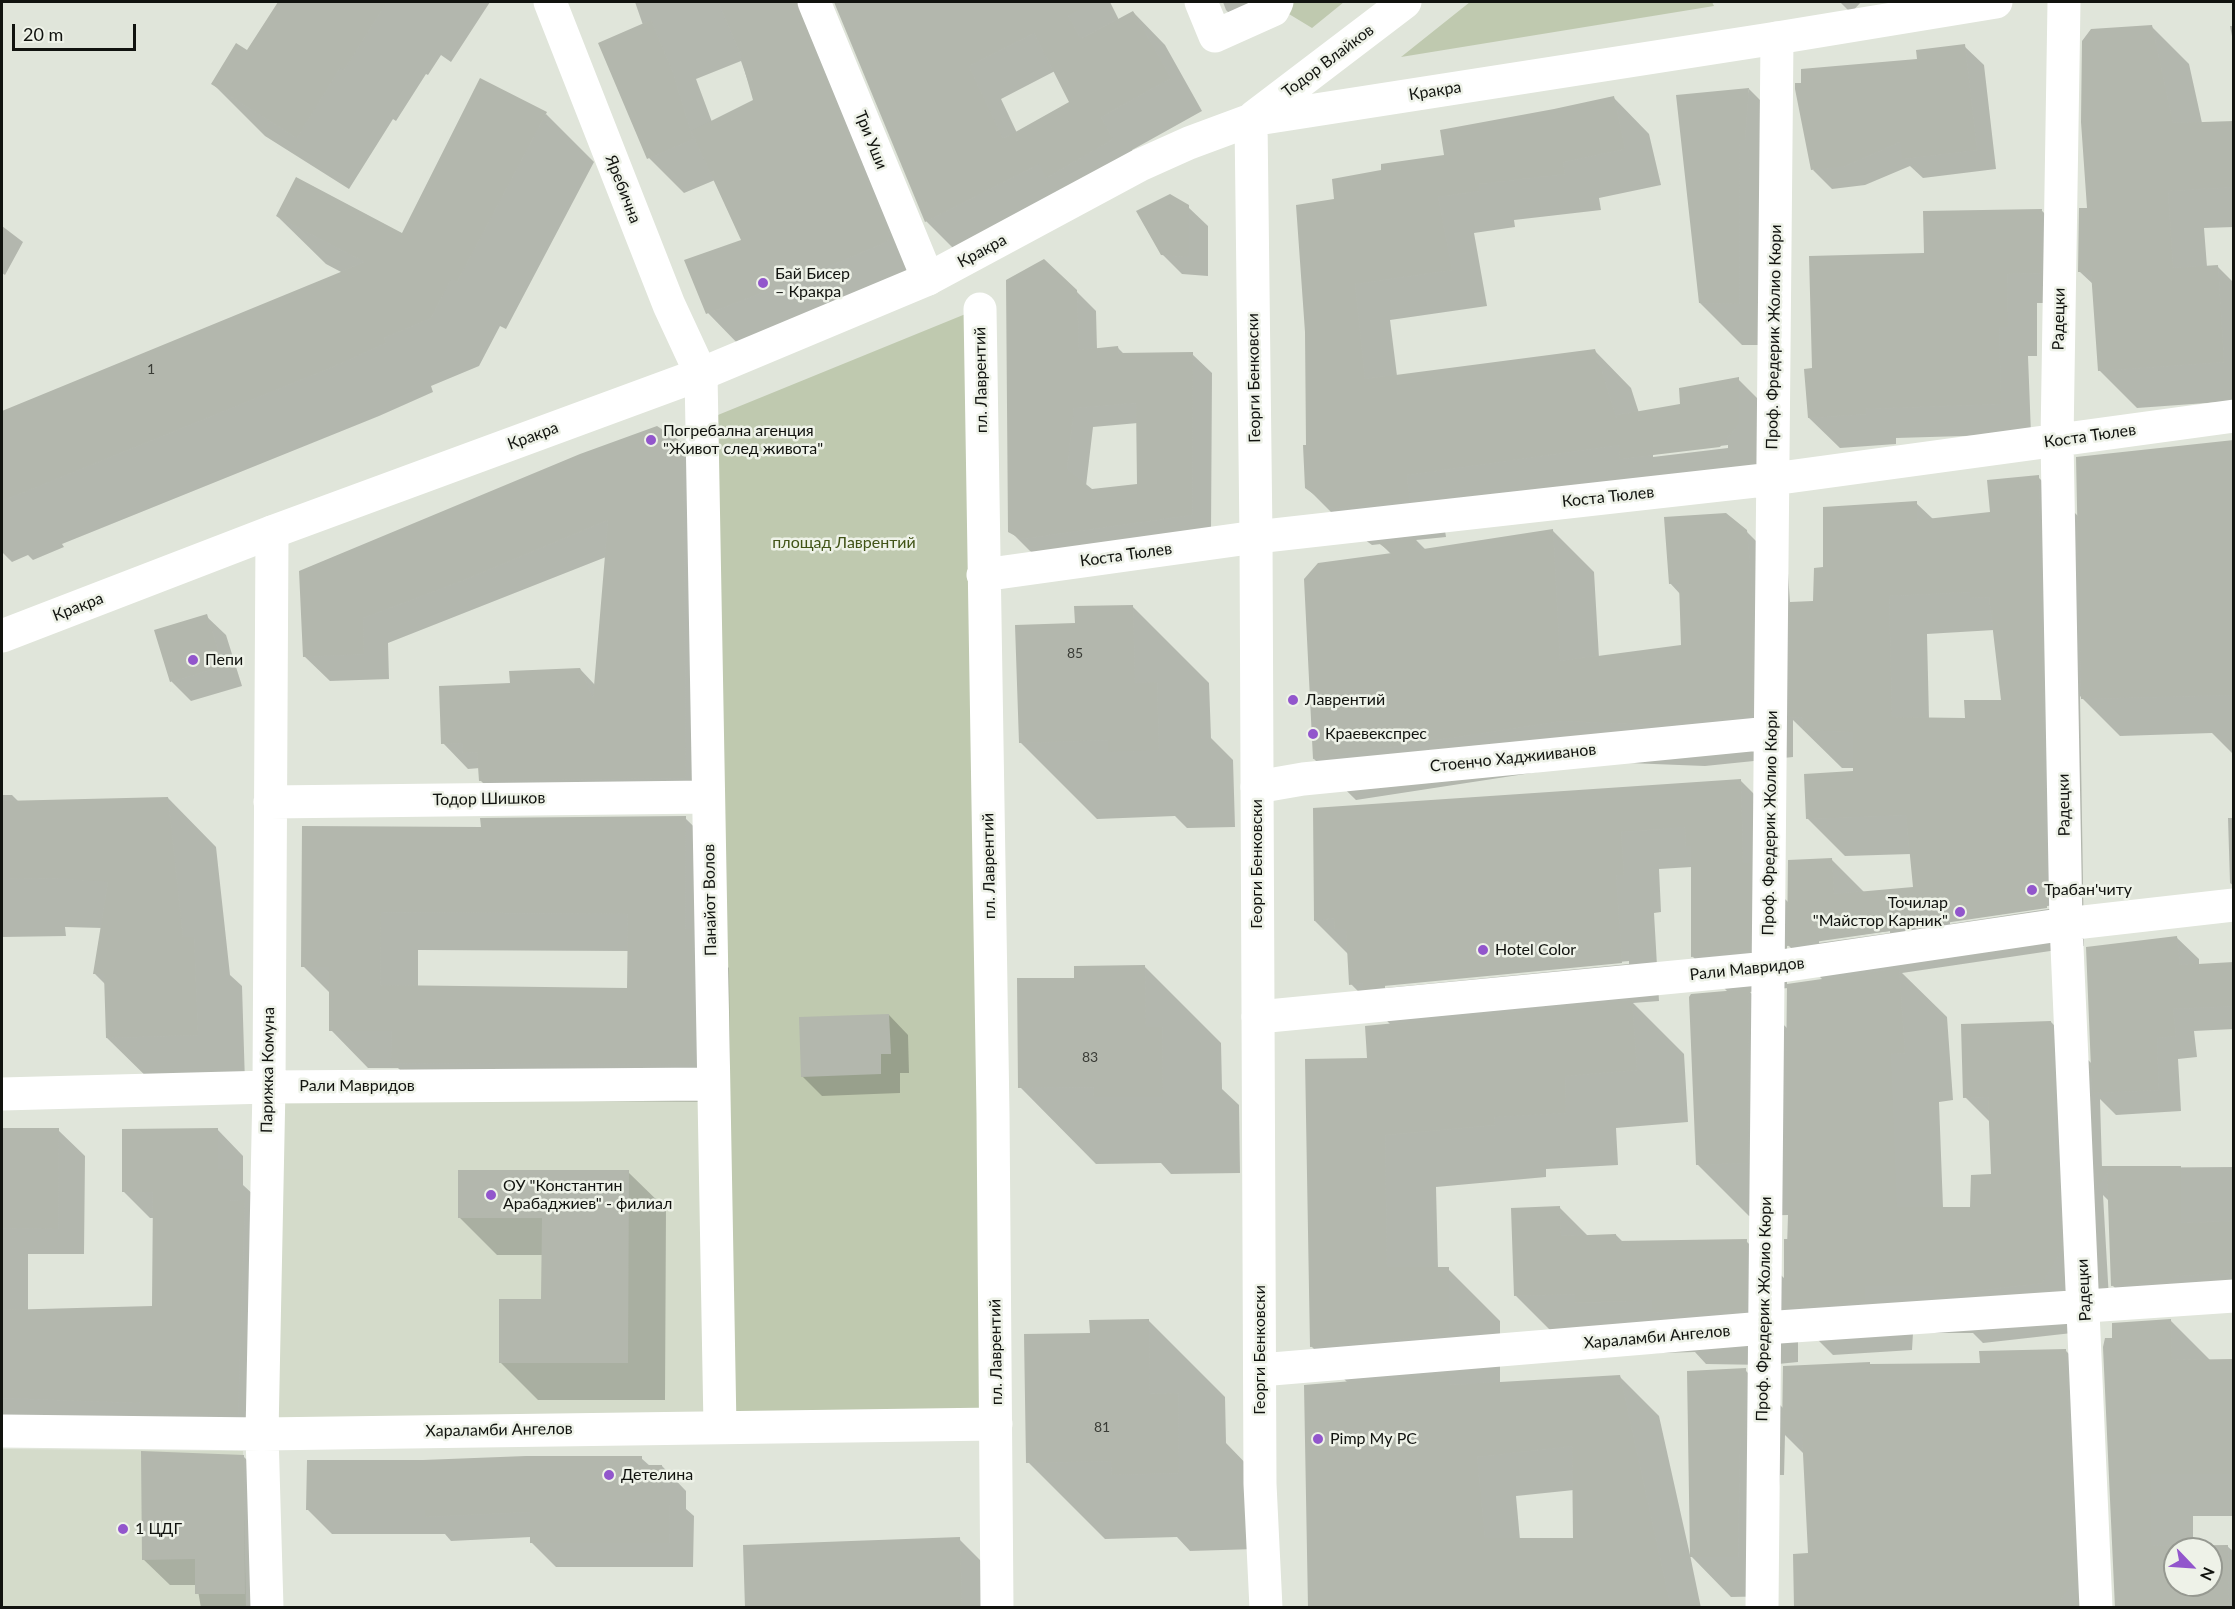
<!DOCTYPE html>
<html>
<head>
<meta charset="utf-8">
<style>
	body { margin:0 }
	#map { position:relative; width:2235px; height:1609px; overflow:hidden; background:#e0e5da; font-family:Lato,sans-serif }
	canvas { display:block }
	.frame { position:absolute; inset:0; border:3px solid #11130f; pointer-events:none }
	.north { position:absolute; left:2163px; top:1537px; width:60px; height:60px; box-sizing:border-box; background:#eef2e8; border:2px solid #969991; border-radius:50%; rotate:115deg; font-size:16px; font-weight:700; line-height:24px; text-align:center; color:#11130f }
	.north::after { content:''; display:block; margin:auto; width:21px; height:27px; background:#9256cc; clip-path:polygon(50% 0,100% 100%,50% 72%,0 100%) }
	.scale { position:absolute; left:12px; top:24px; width:124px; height:27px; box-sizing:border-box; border:3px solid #11130f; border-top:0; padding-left:8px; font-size:18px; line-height:21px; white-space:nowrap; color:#11130f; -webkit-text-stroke:4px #eef2e8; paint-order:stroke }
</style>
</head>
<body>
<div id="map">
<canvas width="2235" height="1609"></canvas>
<div class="frame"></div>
<div class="north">N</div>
<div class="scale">20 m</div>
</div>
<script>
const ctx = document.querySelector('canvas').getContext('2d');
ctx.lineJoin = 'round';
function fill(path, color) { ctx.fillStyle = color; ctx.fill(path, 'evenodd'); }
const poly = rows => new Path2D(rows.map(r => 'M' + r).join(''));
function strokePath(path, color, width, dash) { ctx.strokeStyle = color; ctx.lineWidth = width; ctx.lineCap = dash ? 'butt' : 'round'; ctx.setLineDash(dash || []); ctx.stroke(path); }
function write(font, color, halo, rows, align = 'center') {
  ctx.font = font + ' Lato,sans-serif'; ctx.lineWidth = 5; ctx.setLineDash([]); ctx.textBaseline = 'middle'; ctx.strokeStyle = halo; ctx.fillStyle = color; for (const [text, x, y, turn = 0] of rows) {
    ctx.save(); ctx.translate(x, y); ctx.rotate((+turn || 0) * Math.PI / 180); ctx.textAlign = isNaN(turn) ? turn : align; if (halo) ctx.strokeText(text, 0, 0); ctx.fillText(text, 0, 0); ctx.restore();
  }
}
fill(poly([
	[713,1084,720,1427,262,1434,269,1087],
	[2,1449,243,1451,246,1607,2,1608]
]), '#d4dbca');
fill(poly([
	[1289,2,1344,2,1312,28,1284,11],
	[1470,2,1712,2,1714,6,1401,57],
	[968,313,987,1414,732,1414,713,417]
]), '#bfc9af');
fill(poly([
	[279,2,490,2,451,62,441,55,428,75,426,74,396,121,393,119,349,189,265,136,213,84,248,52],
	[635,2,802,2,925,274,743,349,708,313,743,241,715,180,684,193,649,158,643,25],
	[741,61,755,101,712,122,696,79],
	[836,2,1110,2,1119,20,1133,12,1165,45,1202,111,1132,150,1145,172,958,253,926,221],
	[1055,71,1071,102,1017,133,1001,99],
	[1223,2,1286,2,1246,30,1226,10],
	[1840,2,1861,2,1851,13],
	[2151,26,2189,64,2202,123,2234,122,2234,227,2204,228,2207,267,2217,266,2234,283,2234,401,2137,408,2099,370,2094,285,2080,272,2088,209],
	[2230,26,2234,26,2234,46],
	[1964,46,1984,65,1996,169,1923,178,1910,166,1865,185,1832,189,1813,170,1918,61],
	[1749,89,1791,131,1780,345,1742,345,1700,303],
	[1613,97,1649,134,1661,185,1599,198,1601,210,1514,220,1515,227,1474,233,1487,306,1390,320,1397,376,1595,351,1631,388,1639,413,1681,405,1738,379,1774,415,1757,483,1442,511,1446,537,1416,540,1426,550,1553,531,1594,572,1599,658,1683,646,1681,595,1670,583,1746,531,1788,573,1790,603,1814,602,1825,568,1916,503,1933,519,1992,513,2038,477,2079,517,2234,442,2234,755,2212,733,2120,736,2080,696,2084,946,1902,973,1947,1017,1953,1100,1939,1102,1943,1208,1972,1208,1992,1175,1991,1123,1965,1097,2051,1022,2092,1064,2176,937,2199,959,2199,965,2234,964,2234,1029,2194,1031,2197,1057,2178,1059,2181,1111,2116,1115,2100,1099,2102,1168,2234,1167,2234,1296,2134,1307,2112,1285,2110,1202,2103,1195,2109,1299,2090,1331,1983,1343,1973,1333,1913,1333,1912,1350,1833,1355,1798,1320,1798,1362,1768,1365,1706,1364,1695,1352,1629,1354,1568,1348,1516,1296,1559,1207,1588,1236,1616,1235,1623,1242,1746,1241,1786,1280,1788,1215,1749,1216,1697,1164,1728,992,1692,956,1692,867,1659,869,1661,912,1654,913,1659,1001,1633,1003,1684,1054,1688,1122,1616,1128,1618,1165,1546,1169,1546,1177,1436,1187,1438,1269,1448,1269,1500,1321,1500,1384,1619,1376,1659,1416,1690,1555,1745,1370,1784,1409,1869,1363,1872,1366,1981,1365,2065,1350,2098,1383,2108,1608,1795,1608,1810,1554,1805,1455,1785,1435,1784,1475,1780,1475,1779,1488,1777,1596,1731,1597,1690,1555,1701,1608,1310,1608,1348,1383,1311,1346,1368,1060,1391,1025,1351,984,1349,955,1315,921,1315,810,1740,780,1778,818,1781,895,1789,903,1831,859,1865,893,1915,889,1911,854,1845,856,1807,818,1855,772,1855,768,1842,768,1793,720,1793,757,1705,766,1603,762,1356,800,1314,759,1392,555,1381,544,1372,545,1343,524,1306,487,1307,446,1335,200,1555,111],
	[1728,445,1728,448,1653,457,1653,454],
	[1994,630,2003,701,1966,719,1929,719,1927,634],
	[2054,905,2055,908,1950,924,1950,921],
	[1890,931,1890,933,1819,943,1819,940],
	[1787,944,1823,980,1787,986],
	[1629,961,1629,964,1385,988,1385,984],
	[1788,988,1788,1029,1750,992],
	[1574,1490,1574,1540,1520,1540,1516,1496],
	[546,114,594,162,506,329,500,326,479,366,431,386,433,392,379,416,62,544,64,547,33,560,28,555,12,562,2,552,2,413,343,273,326,264,277,216,403,235],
	[1188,207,1208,226,1208,276,1182,274,1162,254],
	[2041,210,2072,240,2071,303,2037,303,2037,356,2028,356,2031,434,1896,438,1896,444,1840,448,1809,418,1813,369,1925,254],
	[2,226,23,242,5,275,2,273],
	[1076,291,1096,311,1097,350,1118,348,1124,354,1192,354,1212,373,1211,534,1042,558,1030,551,1010,531],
	[1138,423,1139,485,1091,490,1086,486,1093,427],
	[683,444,708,470,711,803,506,806,480,780,480,768,468,769,443,743,511,685,580,669,595,685,606,557,388,643,389,679,330,681,304,656,301,572],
	[1132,606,1209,683,1211,738,1233,760,1235,827,1187,828,1175,816,1097,819,1020,742,1076,624],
	[206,616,226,635,242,686,191,701,172,682,156,631],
	[2,795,12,795,19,802,168,798,216,847,230,975,242,986,245,1083,156,1086,107,1038,106,985,95,974,102,928,65,927,66,936,2,937],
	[685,818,723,855,722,961,729,968,730,1102,430,1100,398,1068,368,1068,331,1030,331,994,303,966,482,829],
	[418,950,629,951,628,990,418,987],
	[2228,818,2234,818,2234,886,2230,883],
	[1144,966,1221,1043,1222,1089,1239,1105,1240,1173,1171,1174,1161,1163,1096,1164,1020,1087,1076,979],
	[889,1015,908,1035,909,1073,900,1073,900,1093,822,1096,802,1076],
	[2,1129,58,1130,85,1156,84,1254,28,1254,28,1311,153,1308,154,1218,150,1218,123,1191,217,1129,243,1156,243,1185,256,1197,264,1441,2,1424],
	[628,1172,666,1209,665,1400,538,1400,500,1362,543,1301,543,1255,497,1255,459,1217],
	[1148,1320,1225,1397,1226,1443,1254,1472,1256,1549,1190,1551,1177,1537,1105,1539,1028,1462,1092,1334],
	[2171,1321,2211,1361,2234,1361,2234,1516,2193,1516,2193,1547,2227,1546,2234,1552,2234,1608,2116,1608],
	[2175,1549,2211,1549,2211,1585,2175,1585],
	[243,1456,269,1482,270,1608,201,1608,197,1585,170,1585,143,1559],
	[641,1458,650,1466,662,1466,686,1491,686,1509,694,1516,693,1567,556,1567,531,1542,531,1537,451,1541,445,1534,332,1534,308,1510],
	[959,1539,1004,1584,1005,1608,747,1608]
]), '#0003');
fill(poly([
	[278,2,387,2,344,70,340,68,297,138,211,84,236,43,247,50],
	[718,2,796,2,891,238,884,243,796,280,706,314,684,260,741,240,691,131,753,100,739,51],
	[834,2,1096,2,1068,16,1081,39,1133,11,1171,78,1101,117,1113,139,1046,178,1039,164,925,222],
	[1034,33,1069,102,1003,139,969,66],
	[651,20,672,70,693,139,647,159,598,43],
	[2152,25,2173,123,2234,121,2234,187,2168,191,2173,268,2218,265,2224,362,2098,371,2091,272,2078,272,2079,208,2087,208,2081,122,2082,41,2091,29],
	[1965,44,1977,150,1902,159,1900,142,1845,166,1811,170,1795,89,1795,83,1801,83,1801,69,1917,59,1916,50],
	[480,78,547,112,457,282,451,279,431,318,384,338,386,343,330,368,2,501,2,411,365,262,276,216,296,177,402,233],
	[1749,88,1745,140,1740,140,1739,304,1699,303,1676,95],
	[1614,96,1625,149,1563,162,1565,174,1479,184,1479,191,1438,197,1452,270,1355,284,1365,379,1595,349,1617,420,1617,415,1680,404,1679,388,1739,377,1739,424,1720,447,1620,459,1619,445,1407,475,1410,501,1334,509,1305,488,1303,445,1306,445,1305,332,1296,205,1334,199,1332,179,1381,170,1381,164,1444,155,1440,130,1554,109],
	[1170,194,1189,205,1189,257,1161,255,1136,211],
	[2042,209,2041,273,2007,274,2008,327,1999,327,2001,404,1866,409,1866,414,1808,418,1804,369,1812,368,1809,256,1924,253,1923,211],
	[1044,259,1077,290,1079,350,1118,346,1119,353,1193,352,1192,515,1021,539,1008,532,1006,280],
	[1136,403,1137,484,1092,489,1067,469,1074,408],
	[657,426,683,443,686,778,479,781,477,752,463,753,462,743,441,744,439,686,510,683,509,671,580,668,593,698,608,520,464,580,363,618,364,654,303,657,299,571,580,454],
	[2234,440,2234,695,2081,699,2076,457],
	[2039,475,2047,908,1787,946,1788,860,1832,858,1834,894,1913,887,1906,815,1806,819,1804,774,1853,771,1853,732,1803,730,1802,717,1789,718,1790,602,1813,601,1814,568,1823,567,1823,507,1917,501,1917,520,1990,512,1987,480],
	[1970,592,1970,598,1989,597,2001,700,1964,700,1965,718,1892,717,1889,596],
	[1726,513,1747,530,1753,604,1752,716,1662,725,1561,721,1313,759,1304,579,1318,563,1392,553,1377,542,1416,538,1417,550,1553,529,1560,661,1681,645,1679,583,1669,584,1664,517],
	[1133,605,1135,683,1157,682,1159,750,1108,752,1108,740,1019,743,1015,625,1075,623,1074,606],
	[207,614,223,666,170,682,154,630],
	[1741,779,1743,863,1750,863,1750,951,1691,957,1691,846,1686,846,1685,827,1621,832,1624,875,1616,875,1622,963,1363,988,1363,983,1349,985,1346,929,1335,929,1334,918,1314,921,1313,808],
	[168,797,183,937,194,937,198,1035,106,1038,104,974,93,974,108,882,57,878,2,879,2,801],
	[686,816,685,929,692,929,692,1065,391,1063,392,1031,329,1031,329,967,301,967,302,826,481,827,480,818],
	[381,912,628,914,627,988,380,985],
	[2177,936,2180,965,2234,962,2234,1006,2173,1009,2176,1036,2157,1038,2159,1090,2092,1093,2086,947],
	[1145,965,1146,1027,1162,1027,1163,1097,1093,1097,1094,1087,1018,1088,1017,978,1074,978,1074,966],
	[1899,968,1905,1053,1891,1054,1897,1207,1970,1207,1971,1175,1991,1174,1988,1097,1963,1098,1961,1024,2051,1021,2055,1167,2058,1167,2062,1250,2042,1283,1934,1296,1934,1286,1865,1286,1865,1302,1784,1308,1784,1239,1788,1239,1788,1162,1785,1162,1787,984],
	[1749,989,1748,1163,1696,1165,1689,997,1691,994],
	[1632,1000,1637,1070,1565,1076,1566,1113,1494,1117,1495,1125,1385,1135,1387,1267,1449,1267,1449,1335,1310,1347,1305,1059,1367,1058,1365,1026],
	[889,1014,891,1054,881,1054,881,1074,801,1077,799,1017],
	[2,1128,59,1128,58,1229,2,1228],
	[218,1128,218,1169,230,1169,230,1201,245,1200,238,1415,140,1414,140,1403,2,1398,2,1310,152,1306,153,1192,122,1192,122,1129],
	[2095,1166,2181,1166,2181,1223,2234,1221,2234,1273,2174,1276,2170,1282,2111,1286,2107,1173,2096,1191],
	[458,1170,629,1170,628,1363,499,1363,499,1299,541,1299,542,1218,458,1218],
	[1560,1206,1561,1236,1616,1234,1616,1241,1747,1239,1746,1311,1715,1313,1652,1312,1652,1300,1575,1303,1575,1294,1514,1296,1511,1208],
	[1149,1319,1150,1394,1178,1393,1179,1473,1112,1475,1111,1461,1026,1463,1024,1334,1090,1333,1089,1320],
	[2171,1319,2172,1360,2234,1359,2234,1474,2151,1474,2151,1546,2228,1545,2229,1608,2115,1608,2103,1347,2105,1338,2112,1338,2112,1323],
	[2175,1549,2211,1549,2211,1585,2175,1585],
	[2066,1349,2076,1580,2054,1608,1794,1608,1793,1554,1808,1553,1802,1434,1782,1434,1783,1366,1870,1362,1870,1364,1980,1363,1979,1351],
	[1746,1368,1745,1436,1741,1436,1740,1447,1738,1557,1690,1557,1687,1371],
	[1449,1373,1449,1385,1620,1375,1671,1608,1308,1608,1304,1385],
	[1572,1446,1573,1538,1485,1538,1477,1457],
	[141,1451,244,1455,245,1594,195,1594,195,1559,142,1560],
	[526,1456,642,1456,642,1465,662,1465,662,1490,670,1490,669,1543,530,1543,530,1512,425,1517,425,1510,306,1510,307,1460,423,1460],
	[960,1537,962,1608,745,1608,743,1545]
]), '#b3b7ad');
strokePath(poly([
	[550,2,669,305,701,374,720,1427],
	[814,2,928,279],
	[1201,2,1215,36,1273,10,1277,2],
	[2064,2,2057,440,2066,924,2096,1608],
	[980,309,993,1113,997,1608],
	[983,575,1256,537,1773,479,2234,416],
	[1257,787,1303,779,1770,733],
	[270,802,708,797],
	[1258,1017,1768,968,2066,924,2234,905],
	[2,1094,269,1087,713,1084],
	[1260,1370,1764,1328,2234,1296],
	[2,1431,262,1434,996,1424],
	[267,1608,262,1434,269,1087,272,532],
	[1762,1608,1777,38]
]), '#fff', 33);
strokePath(poly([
	[1254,117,1405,2],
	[1251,120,1256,537,1260,1484,1266,1608],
	[2,636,272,532,701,374,928,279,1140,165,1189,143,1251,120,1777,38,1996,2]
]), '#fff', 33);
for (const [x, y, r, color] of [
	[763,283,6,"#9256cc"],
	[651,440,6,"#9256cc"],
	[193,660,6,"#9256cc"],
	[1293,700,6,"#9256cc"],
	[1313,734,6,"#9256cc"],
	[2032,890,6,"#9256cc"],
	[1960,912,6,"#9256cc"],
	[1483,950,6,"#9256cc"],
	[491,1195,6,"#9256cc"],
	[1318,1439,6,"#9256cc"],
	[609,1475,6,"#9256cc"],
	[123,1529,6,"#9256cc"]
]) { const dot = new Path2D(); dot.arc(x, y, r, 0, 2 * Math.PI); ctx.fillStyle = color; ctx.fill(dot); strokePath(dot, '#eef2e8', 2); }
write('14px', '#3a3c36', null, [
	["1",151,369],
	["85",1075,653],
	["83",1090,1057],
	["81",1102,1427]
]);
write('16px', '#11130f', '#eef2e8', [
	["Тодор Влайков",1328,61,-37],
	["Кракра",1435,91,-9],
	["Три Уши",871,140,68],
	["Яребична",623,189,69],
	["Кракра",982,251,-28],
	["Радецки",2059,319,-89],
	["Проф. Фредерик Жолио Кюри",1774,337,-89],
	["Георги Бенковски",1254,378,-91],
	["пл. Лаврентий",981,380,-91],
	["Кракра",533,436,-20],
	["Коста Тюлев",2090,436,-8],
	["Коста Тюлев",1608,497,-6],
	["Коста Тюлев",1126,555,-8],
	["Кракра",78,607,-21],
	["Стоенчо Хаджииванов",1513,758,-6],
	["Тодор Шишков",489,799,-1],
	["Радецки",2064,805,-91],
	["Проф. Фредерик Жолио Кюри",1770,823,-89],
	["Георги Бенковски",1257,864,-90],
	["пл. Лаврентий",989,866,-91],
	["Панайот Волов",710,900,-91],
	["Рали Мавридов",1747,969,-6],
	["Парижка Комуна",268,1070,-89],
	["Рали Мавридов",357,1086],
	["Радецки",2084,1290,-93],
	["Проф. Фредерик Жолио Кюри",1764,1309,-89],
	["Хараламби Ангелов",1657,1337,-5],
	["Георги Бенковски",1260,1350,-90],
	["пл. Лаврентий",996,1352,-91],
	["Хараламби Ангелов",499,1430,-1]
]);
write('16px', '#11130f', '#eef2e8', [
	["Бай Бисер",775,274],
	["– Кракра",775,292],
	["Погребална агенция",663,431],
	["\"Живот след живота\"",663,449],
	["Пепи",205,660],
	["Лаврентий",1305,700],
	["Краевекспрес",1325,734],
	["Трабан'читу",2044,890],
	["Точилар",1948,903,"right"],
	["\"Майстор Карник\"",1948,921,"right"],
	["Hotel Color",1495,950],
	["ОУ \"Константин",503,1186],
	["Арабаджиев\" - филиал",503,1204],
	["Pimp My PC",1330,1439],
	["Детелина",621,1475],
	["1 ЦДГ",135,1529]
], 'left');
write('16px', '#415317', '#eef2e8', [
	["площад Лаврентий",844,543]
]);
</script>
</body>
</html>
